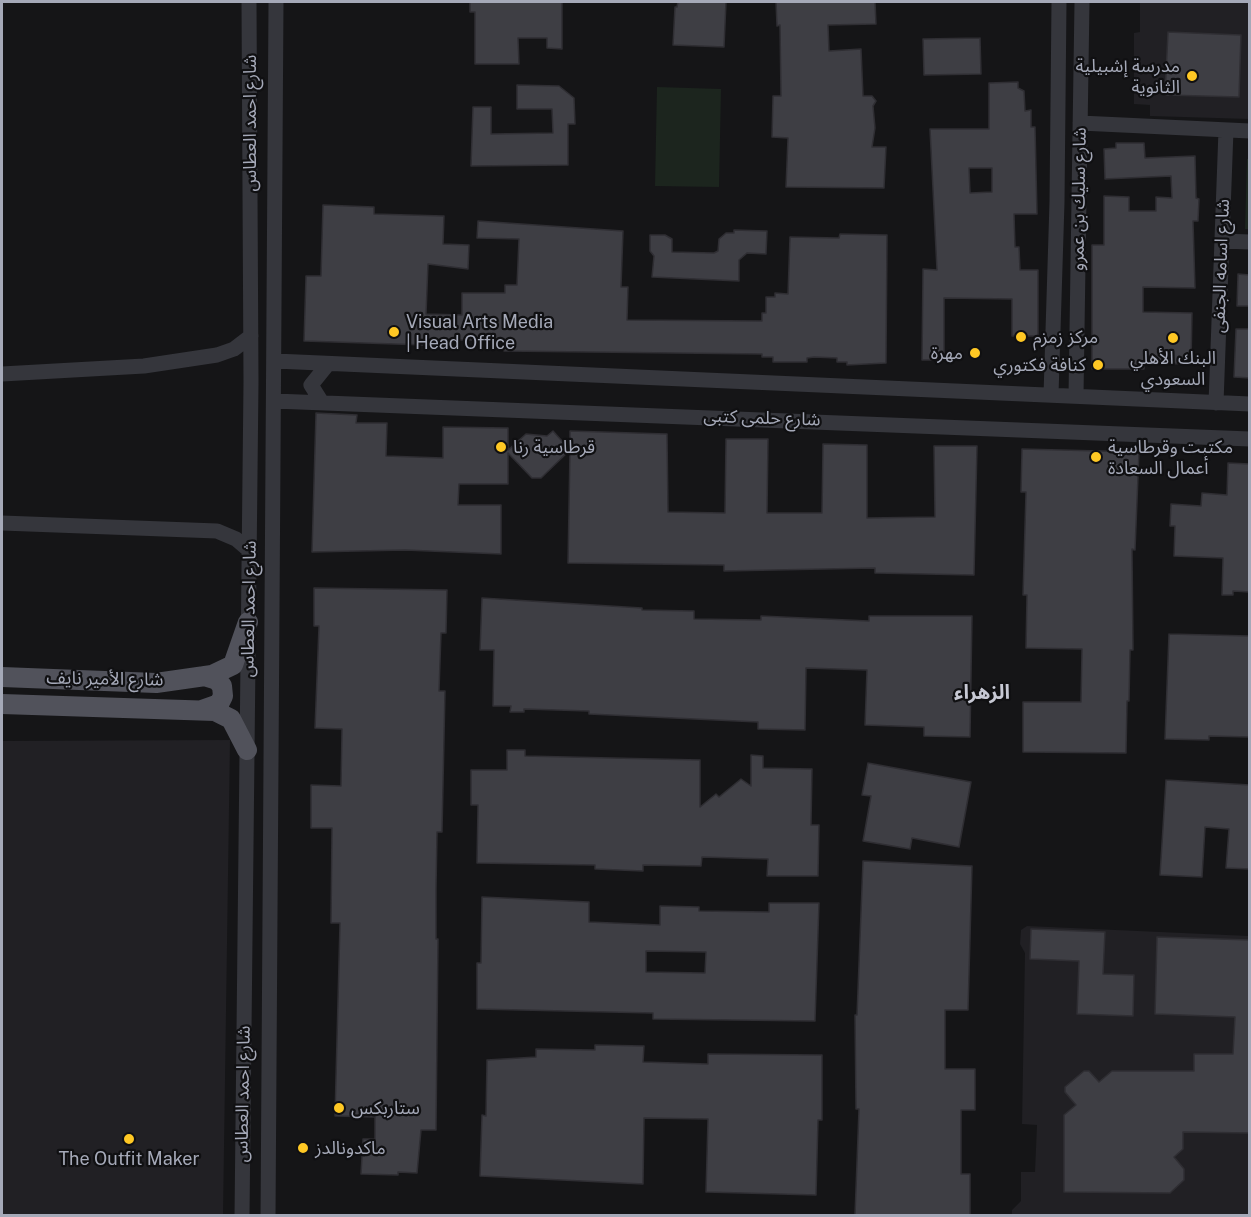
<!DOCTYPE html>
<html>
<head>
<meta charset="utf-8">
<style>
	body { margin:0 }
	#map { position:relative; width:1251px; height:1217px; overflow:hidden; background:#151517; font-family:"Public Sans",sans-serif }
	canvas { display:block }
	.frame { position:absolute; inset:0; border:3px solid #a5a9b8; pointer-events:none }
</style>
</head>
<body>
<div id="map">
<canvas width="1251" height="1217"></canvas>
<div class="frame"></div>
</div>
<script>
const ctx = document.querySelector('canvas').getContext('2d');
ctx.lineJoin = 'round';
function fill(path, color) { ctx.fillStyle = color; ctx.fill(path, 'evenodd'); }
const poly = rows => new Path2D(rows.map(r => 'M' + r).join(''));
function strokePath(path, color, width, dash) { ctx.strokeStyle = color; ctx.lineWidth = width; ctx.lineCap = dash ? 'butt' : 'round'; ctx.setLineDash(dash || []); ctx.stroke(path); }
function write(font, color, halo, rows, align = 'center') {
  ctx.font = font + ' "Public Sans","Noto Sans Arabic",sans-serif'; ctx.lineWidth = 4.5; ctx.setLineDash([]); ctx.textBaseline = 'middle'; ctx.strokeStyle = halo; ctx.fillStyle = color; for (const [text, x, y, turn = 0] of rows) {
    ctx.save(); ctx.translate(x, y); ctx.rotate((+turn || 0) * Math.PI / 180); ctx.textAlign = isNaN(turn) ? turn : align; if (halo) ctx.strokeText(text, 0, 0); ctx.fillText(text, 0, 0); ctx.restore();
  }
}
fill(poly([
	[1140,2,1249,2,1249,119,1150,116,1150,105,1134,104,1134,33,1140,32],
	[230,740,223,1215,2,1215,2,741],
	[1027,926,1249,936,1249,1215,1012,1216,1012,1210,1021,1201,1021,1172,1035,1172,1037,1125,1022,1124,1025,953,1020,944,1021,930]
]), '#212024');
fill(poly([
	[657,87,721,89,719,187,655,186],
	[1247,159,1250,159,1249,229,1245,229]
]), '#1c251e');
const building = poly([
	[470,2,562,2,562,49,547,48,547,38,518,38,519,64,475,64,475,12,470,12,470,2],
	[678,2,726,2,724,47,673,45,675,7,677,7,678,2],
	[776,2,875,2,876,24,828,25,829,51,861,49,863,96,872,96,876,101,873,106,875,128,872,147,886,147,884,188,786,187,788,138,772,137,773,96,781,96,780,25,777,26,776,2],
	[1168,32,1241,35,1239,97,1165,95,1168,32],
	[980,38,981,74,924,75,923,39,980,38],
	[1018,82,1018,88,1024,91,1025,111,1031,110,1031,127,1035,127,1037,214,1014,214,1015,247,1019,247,1020,270,1038,270,1038,336,1012,336,1012,299,944,298,944,360,922,360,923,269,937,270,930,129,989,129,989,83,1018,82],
	[969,168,992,168,992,192,970,193,969,168],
	[517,85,559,86,574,98,575,124,568,124,568,165,471,166,473,107,491,107,491,134,553,133,552,109,517,109,517,85],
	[1116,143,1144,143,1145,158,1195,156,1196,198,1199,199,1198,221,1193,221,1195,288,1143,287,1143,312,1192,313,1191,364,1144,363,1144,369,1092,369,1092,245,1104,245,1104,196,1129,197,1129,211,1156,211,1156,197,1172,198,1171,176,1105,179,1104,149,1116,148,1116,143],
	[323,205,374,207,374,214,444,216,443,244,469,245,468,269,428,264,426,314,462,315,462,293,505,293,505,285,517,285,519,239,477,238,478,221,623,231,621,287,628,287,627,320,762,321,762,313,766,313,766,297,775,297,775,293,788,294,790,237,839,238,840,234,887,235,886,363,847,365,847,362,837,362,837,358,814,357,807,358,807,362,773,362,773,357,762,357,762,354,504,351,504,340,426,340,425,345,304,341,306,276,321,276,323,205],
	[734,230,767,231,766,254,747,253,739,260,739,281,652,277,654,256,650,251,650,235,665,235,672,239,672,252,714,253,718,251,719,239,726,233,734,233,734,230],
	[1238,274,1250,275,1250,306,1237,306,1238,274],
	[1236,329,1250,329,1250,378,1234,377,1236,329],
	[316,413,357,415,356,423,387,423,386,456,443,458,443,427,508,428,508,450,526,434,547,436,553,431,570,450,570,431,667,434,668,512,725,513,726,439,768,439,767,513,822,513,823,444,867,445,867,518,935,517,934,446,977,446,974,575,875,573,875,568,724,571,724,565,568,563,570,450,541,478,532,478,508,453,508,484,459,484,458,505,501,505,501,554,405,550,312,552,316,413],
	[1022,449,1139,452,1135,550,1132,549,1133,650,1130,650,1129,701,1127,701,1126,753,1023,752,1023,702,1081,702,1082,649,1026,648,1027,595,1023,595,1026,492,1021,492,1022,449],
	[1228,463,1250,464,1250,592,1233,591,1233,595,1222,595,1223,558,1174,556,1175,526,1170,526,1171,504,1201,506,1202,493,1227,495,1228,463],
	[314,588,447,590,446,633,441,633,439,691,445,691,442,832,437,832,436,889,436,939,438,939,436,1130,421,1130,417,1173,398,1172,398,1175,361,1174,363,1139,375,1139,375,1117,335,1116,340,923,331,923,332,828,311,828,311,785,341,786,342,729,315,728,319,626,314,626,314,588],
	[482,598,642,608,642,610,694,611,694,619,761,620,761,616,869,621,869,616,972,616,970,737,924,736,924,727,865,725,867,670,806,668,805,730,758,729,758,722,589,714,589,711,524,709,524,712,510,712,511,706,493,706,494,650,480,650,482,598],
	[1169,634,1250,636,1250,737,1209,736,1209,740,1165,739,1169,634],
	[507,750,525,750,525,756,700,760,700,807,716,794,719,797,741,779,751,786,751,755,763,756,763,768,812,769,811,825,819,825,818,876,767,876,768,859,702,857,701,866,643,865,643,871,595,869,595,865,477,863,478,805,471,805,471,770,507,770,507,750],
	[868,763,971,782,959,847,912,838,910,849,863,841,871,796,862,795,868,763],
	[1166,780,1250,785,1250,869,1226,868,1229,829,1205,827,1202,877,1160,875,1166,780],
	[863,861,972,866,968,1010,945,1010,945,1069,975,1069,975,1110,961,1110,961,1174,970,1174,970,1215,855,1215,859,1109,856,1109,855,1015,857,1015,863,861],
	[482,897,589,902,589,922,660,925,660,906,699,907,699,911,769,912,769,903,819,903,815,1021,653,1019,653,1013,477,1009,477,963,481,963,482,897],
	[646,951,706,952,705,973,646,972,646,951],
	[1031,929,1105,932,1103,974,1134,975,1133,1016,1077,1014,1079,961,1030,959,1031,929],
	[1157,937,1250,940,1250,1133,1183,1132,1183,1149,1174,1157,1184,1169,1184,1180,1170,1193,1064,1192,1064,1115,1076,1105,1065,1092,1065,1087,1084,1071,1089,1071,1099,1082,1112,1071,1194,1071,1194,1054,1233,1054,1235,1017,1155,1014,1157,937],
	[595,1045,644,1046,643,1062,708,1064,708,1054,822,1055,822,1120,818,1120,816,1195,706,1192,708,1119,644,1118,643,1184,480,1176,482,1115,486,1116,487,1060,536,1057,536,1049,595,1050,595,1045]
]);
fill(building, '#3e3e44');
strokePath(building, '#2f2e33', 1.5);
strokePath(poly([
	[1080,123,1250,131],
	[1222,241,1250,242],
	[275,361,1250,404],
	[2,374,144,366,217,355,234,349,251,336],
	[1051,395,1057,202,1059,2],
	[1076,396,1082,2],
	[274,401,1250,439],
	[321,401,311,385,328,364],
	[1216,403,1226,130],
	[2,523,217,531,236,539,250,551],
	[242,1216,251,382,249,2],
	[268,1216,276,2]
]), '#35363c', 15);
strokePath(poly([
	[2,677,156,683,212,675,233,665,248,622],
	[2,704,215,711,231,719,247,750],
	[202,710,219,704,223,696,222,686,217,680,204,676]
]), '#51525b', 20);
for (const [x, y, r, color] of [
	[1192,76,6,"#ffc824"],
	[394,332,6,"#ffc824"],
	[1021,337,6,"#ffc824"],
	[1173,338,6,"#ffc824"],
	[975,353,6,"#ffc824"],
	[1098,365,6,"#ffc824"],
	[501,447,6,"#ffc824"],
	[1096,457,6,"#ffc824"],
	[339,1108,6,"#ffc824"],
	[129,1139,6,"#ffc824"],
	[303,1148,6,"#ffc824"]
]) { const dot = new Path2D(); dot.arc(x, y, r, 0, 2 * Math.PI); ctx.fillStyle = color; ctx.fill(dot); strokePath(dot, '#101012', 2); }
write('18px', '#a5a9b8', '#101012', [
	["مدرسة إشبيلية",1180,66,"right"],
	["الثانوية",1180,87,"right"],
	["Visual Arts Media",406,322],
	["| Head Office",406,343],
	["مركز زمزم",1033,337],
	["مهرة",963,353,"right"],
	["البنك الأهلي",1173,358,"center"],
	["السعودي",1173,379,"center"],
	["كنافة فكتوري",1086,365,"right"],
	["قرطاسية رنا",513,447],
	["مكتبت وقرطاسية",1108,447],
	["أعمال السعادة",1108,468],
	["ستاربكس",351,1108],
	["ماكدونالدز",315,1148],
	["The Outfit Maker",129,1159,"center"]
], 'left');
write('18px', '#a5a9b8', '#101012', [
	["شارع احمد العطاس",250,123,-90],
	["شارع سليك بن عمرو",1079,199,-89],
	["شارع اسامه الجنفى",1221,266,-88],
	["شارع حلمى كتبى",762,418,2],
	["شارع احمد العطاس",249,609,-89],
	["شارع الأمير نايف",105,679,1],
	["شارع احمد العطاس",243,1094,-89]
]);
write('bold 20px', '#c7c9d4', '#101012', [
	["الزهراء",982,693]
]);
</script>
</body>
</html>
